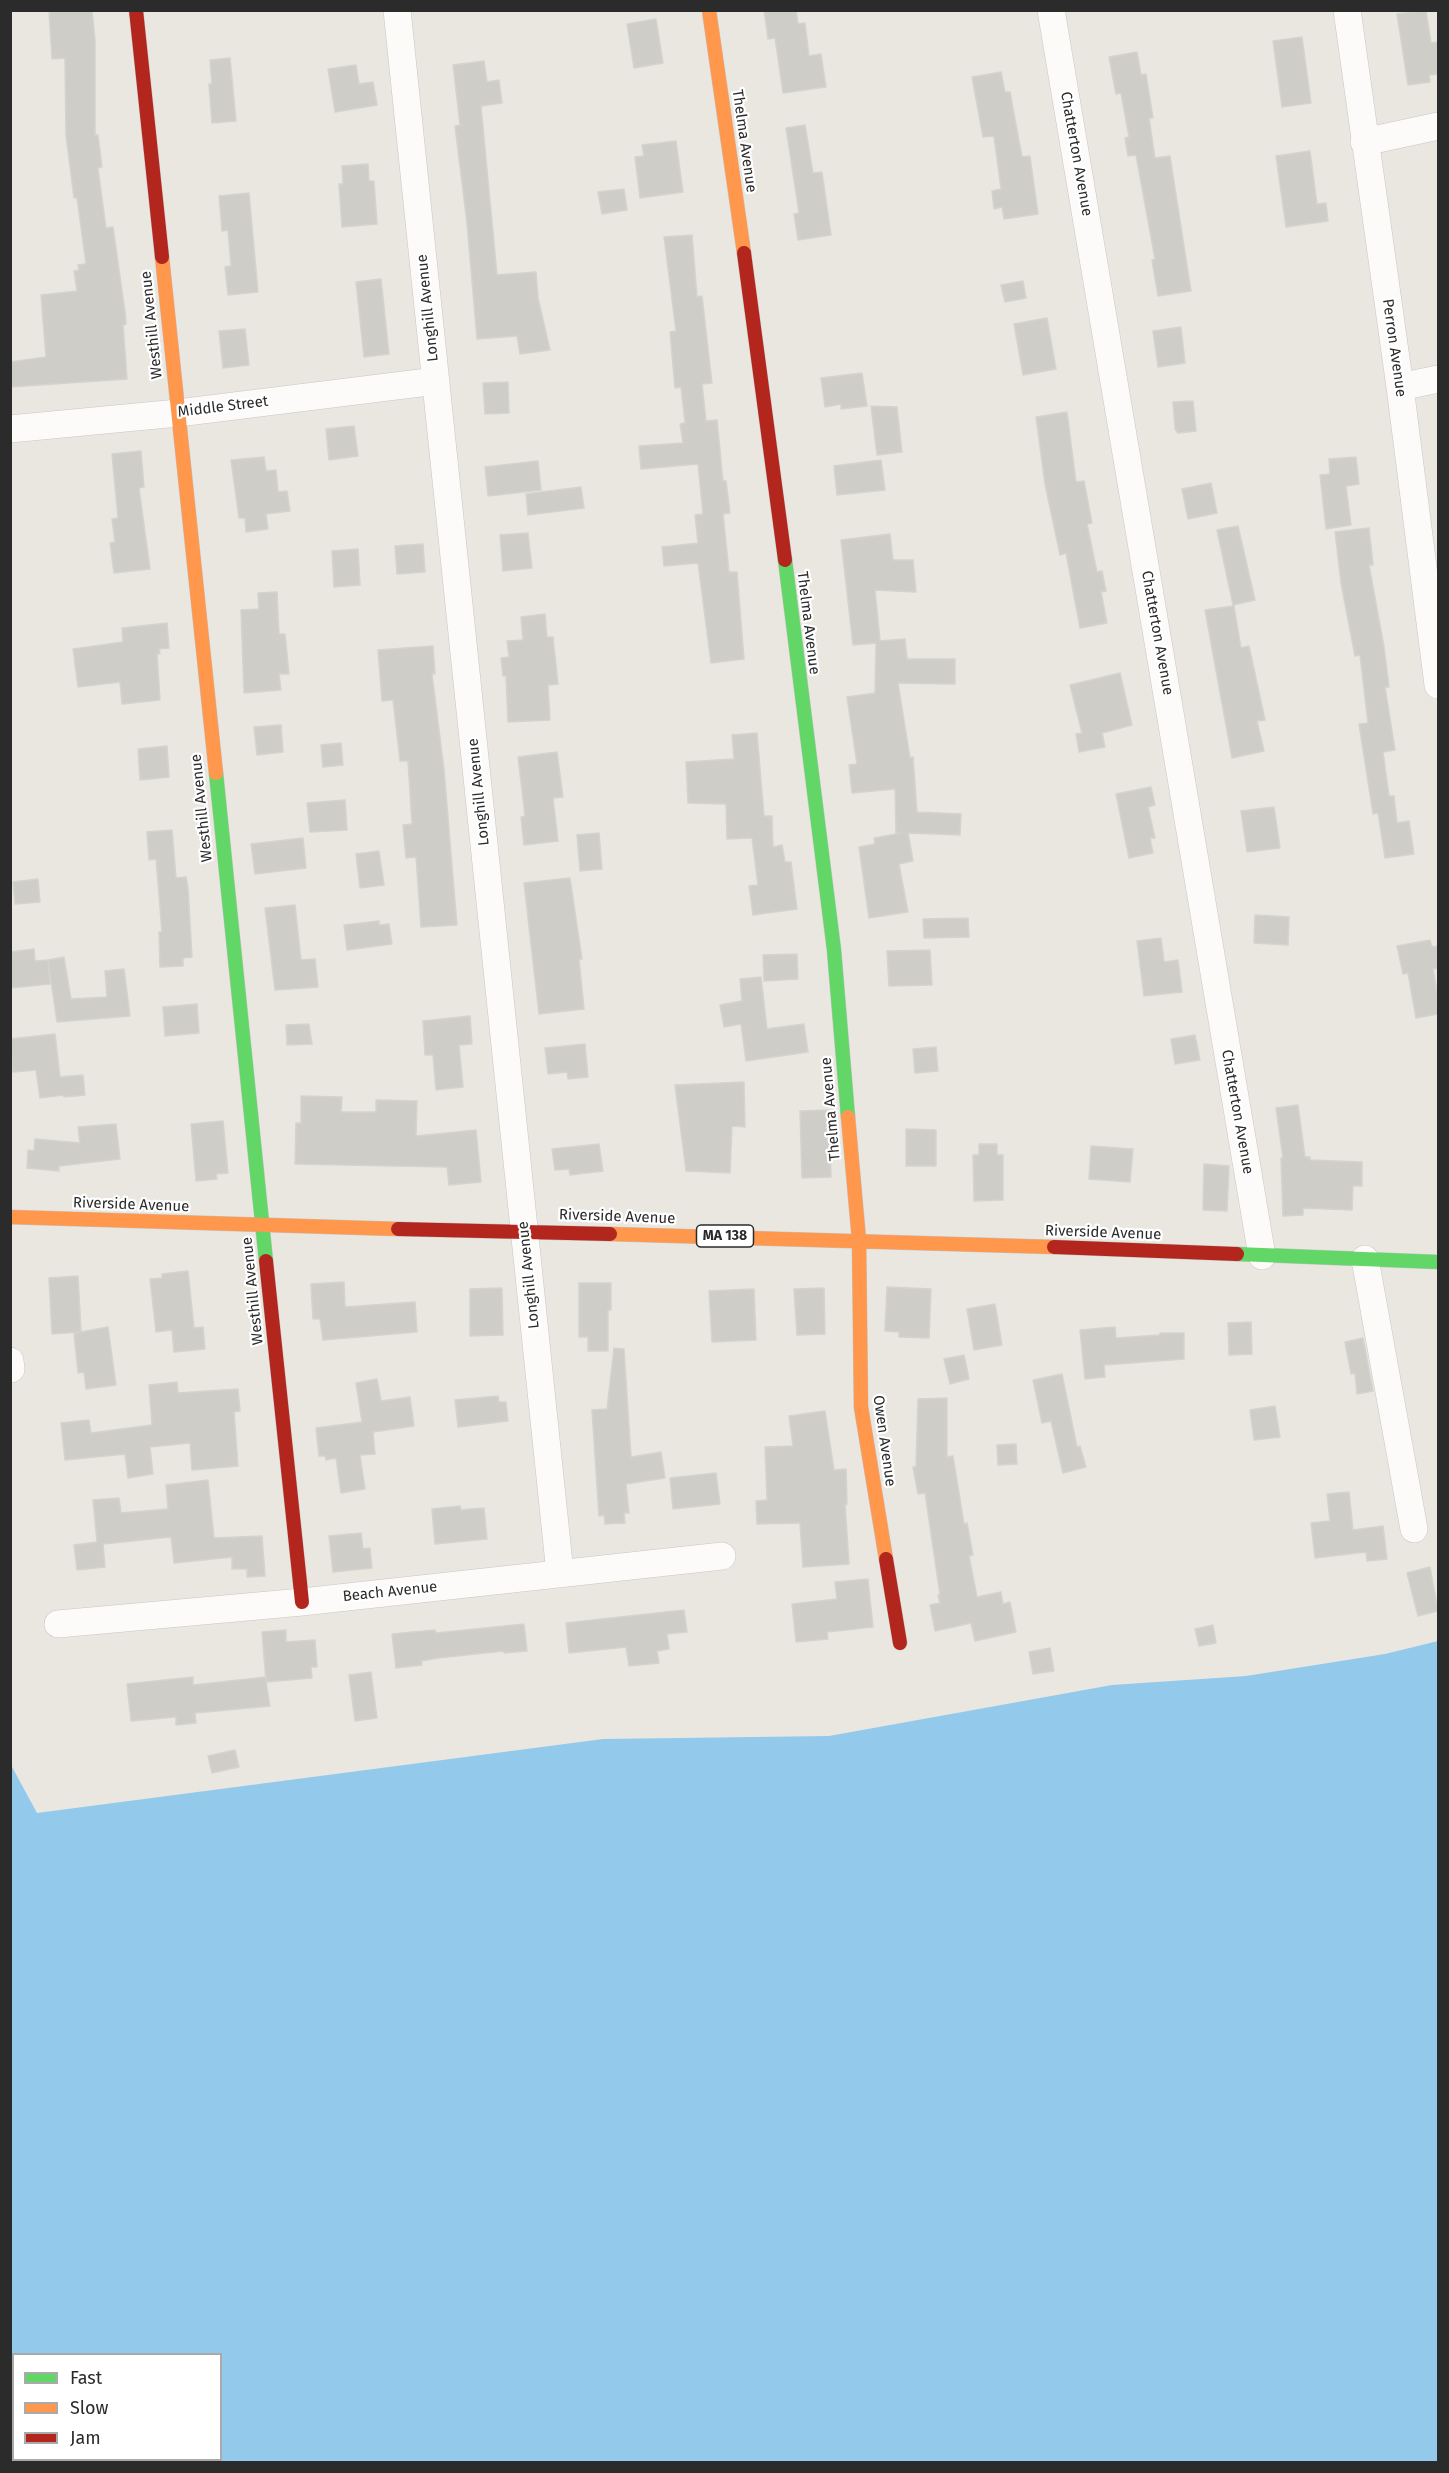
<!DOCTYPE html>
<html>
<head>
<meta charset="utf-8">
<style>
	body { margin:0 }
	#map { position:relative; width:1449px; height:2473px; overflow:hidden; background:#eae7e0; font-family:"Fira Sans",sans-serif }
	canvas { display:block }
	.frame { position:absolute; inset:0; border:12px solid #2b2b2b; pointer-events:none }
	.legend { position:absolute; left:12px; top:2353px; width:210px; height:108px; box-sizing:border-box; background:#fff; border:2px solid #aaa; margin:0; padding:8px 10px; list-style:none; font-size:18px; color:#2b2b2b }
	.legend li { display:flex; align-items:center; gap:12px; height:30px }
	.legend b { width:30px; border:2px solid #aaa }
</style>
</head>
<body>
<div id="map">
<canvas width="1449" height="2473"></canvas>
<div class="frame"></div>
<ul class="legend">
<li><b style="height:8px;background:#63d668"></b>Fast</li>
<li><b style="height:8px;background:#ff974d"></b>Slow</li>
<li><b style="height:8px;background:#b3261e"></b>Jam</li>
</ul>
</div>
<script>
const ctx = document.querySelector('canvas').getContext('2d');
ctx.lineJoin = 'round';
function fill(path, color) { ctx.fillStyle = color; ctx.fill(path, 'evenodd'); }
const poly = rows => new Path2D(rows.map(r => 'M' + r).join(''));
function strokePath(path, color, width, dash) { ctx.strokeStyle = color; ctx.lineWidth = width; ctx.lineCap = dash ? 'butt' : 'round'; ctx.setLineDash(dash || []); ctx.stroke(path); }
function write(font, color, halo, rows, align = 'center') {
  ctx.font = font + ' "Fira Sans",sans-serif'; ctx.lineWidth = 4.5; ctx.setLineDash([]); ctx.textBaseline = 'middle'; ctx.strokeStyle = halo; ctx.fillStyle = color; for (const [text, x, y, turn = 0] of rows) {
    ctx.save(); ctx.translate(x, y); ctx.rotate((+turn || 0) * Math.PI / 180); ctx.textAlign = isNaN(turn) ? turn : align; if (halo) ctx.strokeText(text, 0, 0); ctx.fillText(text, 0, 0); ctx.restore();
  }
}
fill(poly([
	[1438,1641,1438,2462,11,2462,11,1765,37,1813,603,1739,829,1736,1112,1685,1246,1676,1385,1654],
	[14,2354,220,2354,220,2460,14,2460]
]), '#93caec');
const building = poly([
	[49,10,92,10,95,40,95,135,98,135,102,167,98,168,106,228,113,227,125,312,126,324,123,325,127,379,10,387,10,362,46,357,41,295,77,291,74,271,79,270,78,265,86,264,77,198,74,198,66,135,65,58,52,59,49,10],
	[764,10,796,10,798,24,805,23,809,56,821,54,826,87,783,93,775,38,768,39,764,10],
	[1426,10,1431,43,1438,42,1438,74,1429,75,1430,82,1408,85,1397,14,1426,10],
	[656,19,663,63,634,68,627,24,656,19],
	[1302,37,1311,103,1282,107,1273,41,1302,37],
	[1137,52,1141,75,1146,74,1153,118,1149,118,1155,158,1170,156,1191,291,1158,296,1152,260,1155,259,1136,155,1128,156,1125,138,1129,137,1121,93,1116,94,1109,57,1137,52],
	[230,58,236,121,212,123,209,84,212,84,210,60,230,58],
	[484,61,487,82,499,80,502,103,481,106,497,275,536,272,538,298,550,350,520,354,517,336,477,339,467,223,455,126,460,125,453,65,484,61],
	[356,65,359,84,373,82,377,105,335,112,328,69,356,65],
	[1001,72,1005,92,1010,92,1022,157,1030,156,1038,214,1004,219,1002,207,994,209,992,191,1001,189,994,136,983,137,972,77,1001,72],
	[805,125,813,173,822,172,831,235,798,240,794,214,799,213,786,128,805,125],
	[676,141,683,192,640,198,635,157,644,156,642,145,676,141],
	[1310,151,1317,204,1326,203,1328,221,1286,227,1276,156,1310,151],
	[368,164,369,181,374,181,377,224,342,227,339,184,343,184,342,166,368,164],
	[624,189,627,210,602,214,598,192,624,189],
	[249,193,258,292,228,295,225,267,231,266,228,230,222,231,219,196,249,193],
	[692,235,697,297,702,296,712,383,702,384,706,421,717,420,723,481,726,481,730,513,723,514,729,572,737,572,744,659,711,663,698,563,664,566,662,547,698,543,695,515,703,514,698,464,641,469,639,446,683,443,680,424,685,423,681,387,675,388,670,332,676,331,664,237,692,235],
	[381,279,389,354,364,357,356,282,381,279],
	[1023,281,1026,298,1005,302,1001,285,1023,281],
	[1047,318,1056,369,1023,375,1014,324,1047,318],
	[1181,327,1185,363,1158,367,1153,331,1181,327],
	[245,329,249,365,223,368,219,331,245,329],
	[862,373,867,406,841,409,841,404,825,407,821,378,862,373],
	[508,382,509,413,485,414,483,383,508,382],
	[1193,401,1196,431,1178,433,1175,429,1173,402,1193,401],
	[871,406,897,407,902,452,877,455,871,406],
	[1067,412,1076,482,1084,481,1092,523,1087,524,1097,572,1102,571,1106,591,1101,592,1107,623,1080,628,1066,553,1060,555,1045,484,1036,417,1067,412],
	[354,426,358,456,329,460,326,429,354,426],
	[141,451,144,487,139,488,150,569,114,573,110,543,115,542,112,519,118,518,112,454,141,451],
	[264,457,266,471,276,470,278,492,287,491,290,511,266,514,268,529,246,532,245,518,239,518,231,460,264,457],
	[1356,457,1359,484,1346,486,1351,525,1326,529,1320,475,1330,474,1329,459,1356,457],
	[881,460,885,490,837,495,834,466,881,460],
	[538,461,541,490,488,496,485,467,538,461],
	[1211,483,1217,513,1188,519,1182,489,1211,483],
	[581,487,584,508,528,515,526,494,581,487],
	[1238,526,1255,600,1233,605,1217,530,1238,526],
	[1369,528,1373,565,1369,565,1384,647,1389,687,1385,687,1395,750,1383,752,1389,796,1394,796,1397,823,1409,821,1414,854,1385,858,1378,813,1373,814,1359,724,1368,723,1360,655,1355,656,1341,583,1335,532,1369,528],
	[528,533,532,568,503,571,500,535,528,533],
	[890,534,893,560,913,560,916,592,875,590,880,641,905,639,907,659,955,659,955,684,898,683,910,758,913,757,917,812,961,814,960,835,908,833,913,861,899,864,908,912,869,918,859,847,875,844,874,838,902,833,896,833,895,789,852,793,849,765,857,764,847,697,875,693,876,643,853,645,841,540,890,534],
	[423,544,425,572,397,574,395,546,423,544],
	[358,549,360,585,334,587,332,551,358,549],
	[277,592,279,634,285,634,289,674,279,674,281,690,244,693,241,610,259,609,258,593,277,592],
	[1234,606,1241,648,1249,646,1265,720,1257,721,1264,751,1232,758,1205,610,1234,606],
	[545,614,547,637,553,637,558,684,548,685,550,720,508,722,506,676,503,676,501,658,509,657,507,641,523,640,521,617,545,614],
	[167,623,169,648,159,649,160,654,157,654,160,700,122,704,120,682,78,687,73,649,123,642,122,628,167,623],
	[433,646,435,674,432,674,444,770,457,925,421,927,416,857,406,858,403,825,412,824,408,761,400,761,393,700,382,701,378,650,433,646],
	[1120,673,1132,725,1102,733,1105,747,1079,752,1076,734,1082,733,1070,685,1120,673],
	[281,725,283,752,257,755,254,727,281,725],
	[757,733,764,816,772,816,773,847,782,845,785,862,791,862,797,909,753,915,749,886,758,885,752,838,727,839,726,804,688,803,686,762,734,759,732,735,757,733],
	[341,743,343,765,323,767,321,745,341,743],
	[167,746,169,777,140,780,138,749,167,746],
	[557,752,563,797,553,798,558,841,524,845,521,817,525,816,518,757,557,752],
	[1151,787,1155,805,1148,807,1155,838,1150,838,1153,853,1129,858,1116,794,1151,787],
	[345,800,347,830,310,832,307,803,345,800],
	[1274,807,1280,848,1247,852,1241,811,1274,807],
	[172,830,176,878,186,877,188,888,192,957,183,958,183,966,160,967,159,932,162,932,156,859,149,860,147,832,172,830],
	[599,833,602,869,580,871,577,835,599,833],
	[303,838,306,868,255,874,251,844,303,838],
	[379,851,384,885,360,888,356,854,379,851],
	[570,878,582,959,579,959,584,1009,539,1014,524,883,570,878],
	[38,879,40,902,15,904,13,882,38,879],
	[295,905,301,960,315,959,318,987,275,990,265,908,295,905],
	[1255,915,1289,917,1288,945,1254,943,1255,915],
	[968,918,969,937,924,938,923,919,968,918],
	[379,921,379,925,389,924,392,944,347,950,344,925,379,921],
	[1161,938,1164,962,1178,960,1182,992,1144,996,1137,941,1161,938],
	[1430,940,1432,947,1438,946,1438,968,1433,969,1438,998,1438,1014,1416,1018,1408,973,1403,974,1397,946,1430,940],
	[34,949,35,961,48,960,50,984,10,988,10,952,34,949],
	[930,950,932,985,889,986,887,951,930,950],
	[797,954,798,979,764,981,763,955,797,954],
	[64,957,71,999,107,997,105,971,124,969,130,1016,57,1022,48,960,64,957],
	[761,977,767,1029,804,1024,808,1052,746,1061,741,1024,724,1027,720,1005,742,1001,740,979,761,977],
	[197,1004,199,1033,165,1036,163,1007,197,1004],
	[470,1016,472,1044,459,1045,463,1087,436,1090,433,1055,425,1055,423,1021,470,1016],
	[309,1024,312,1044,287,1045,286,1025,309,1024],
	[55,1034,60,1077,83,1075,85,1095,64,1097,64,1095,40,1098,36,1070,13,1072,10,1039,55,1034],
	[1195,1035,1200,1060,1175,1064,1171,1039,1195,1035],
	[585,1044,588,1077,568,1079,567,1072,548,1074,545,1048,585,1044],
	[936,1047,938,1071,915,1073,913,1049,936,1047],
	[744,1082,745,1127,732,1126,730,1173,686,1171,675,1085,744,1082],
	[301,1096,342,1097,341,1112,376,1112,376,1100,417,1101,416,1136,476,1130,481,1182,449,1185,447,1167,295,1164,296,1123,301,1123,301,1096],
	[1298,1105,1305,1157,1310,1157,1310,1160,1362,1162,1362,1186,1353,1186,1352,1210,1303,1208,1303,1215,1283,1216,1281,1158,1283,1158,1276,1108,1298,1105],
	[829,1110,831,1177,802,1178,800,1111,829,1110],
	[223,1121,228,1173,216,1174,217,1179,196,1181,191,1124,223,1121],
	[116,1124,120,1159,59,1166,59,1171,27,1168,28,1150,34,1151,35,1139,80,1143,78,1127,116,1124],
	[906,1129,936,1130,936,1166,906,1166,906,1129],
	[599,1144,603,1171,570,1175,569,1169,555,1170,552,1149,599,1144],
	[979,1144,997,1144,997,1155,1003,1155,1003,1200,974,1201,973,1155,979,1155,979,1144],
	[1091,1146,1133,1149,1130,1182,1089,1179,1091,1146],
	[1204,1164,1229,1166,1227,1211,1203,1210,1204,1164],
	[188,1271,194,1328,203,1327,205,1349,174,1352,172,1330,156,1332,150,1279,162,1278,162,1274,188,1271],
	[78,1276,81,1332,108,1327,116,1385,86,1389,84,1372,78,1373,74,1333,79,1332,52,1334,49,1278,78,1276],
	[344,1282,345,1307,415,1302,417,1332,323,1340,320,1319,313,1319,311,1284,344,1282],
	[579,1283,611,1283,611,1310,608,1310,608,1351,588,1351,588,1337,579,1337,579,1283],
	[887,1287,931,1289,929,1338,899,1337,899,1332,885,1331,887,1287],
	[502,1288,503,1335,470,1336,470,1289,502,1288],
	[824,1288,825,1334,797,1335,794,1289,824,1288],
	[754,1289,756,1340,712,1342,709,1291,754,1289],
	[995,1304,1002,1345,974,1350,967,1309,995,1304],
	[1251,1322,1252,1354,1229,1355,1228,1323,1251,1322],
	[1115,1327,1116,1338,1160,1335,1160,1333,1184,1333,1184,1359,1104,1365,1105,1377,1085,1379,1080,1330,1115,1327],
	[1363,1338,1373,1391,1357,1394,1355,1373,1351,1374,1345,1342,1363,1338],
	[614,1348,624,1349,631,1457,661,1452,665,1478,626,1484,629,1513,624,1513,625,1523,605,1524,604,1515,599,1516,592,1410,607,1409,614,1348],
	[964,1355,969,1379,950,1384,944,1359,964,1355],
	[1062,1374,1077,1447,1080,1446,1086,1467,1063,1473,1051,1421,1042,1423,1033,1380,1062,1374],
	[377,1379,381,1401,410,1397,414,1426,373,1432,375,1454,360,1455,365,1489,341,1493,336,1458,326,1460,325,1456,319,1456,316,1428,362,1422,356,1383,377,1379],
	[177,1382,178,1393,238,1389,240,1411,234,1412,238,1466,192,1470,190,1443,150,1447,153,1474,128,1478,125,1454,65,1460,61,1423,89,1420,91,1433,152,1425,149,1385,177,1382],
	[498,1396,499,1402,506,1402,508,1421,458,1427,455,1400,498,1396],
	[947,1398,947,1457,953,1456,964,1524,967,1523,973,1555,969,1556,977,1597,1001,1592,1003,1604,1010,1602,1016,1632,975,1641,971,1623,935,1631,930,1605,940,1603,938,1595,940,1595,925,1493,918,1494,913,1467,916,1467,918,1399,947,1398],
	[1275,1406,1280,1437,1254,1440,1250,1410,1275,1406],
	[825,1411,834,1470,846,1469,847,1504,845,1504,849,1564,803,1567,800,1523,757,1524,756,1501,767,1500,765,1447,793,1446,789,1416,825,1411],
	[1016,1444,1017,1464,998,1465,997,1445,1016,1444],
	[716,1473,720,1504,673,1509,670,1478,716,1473],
	[208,1480,214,1538,262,1536,265,1576,247,1577,247,1569,232,1569,232,1557,174,1563,171,1537,103,1544,105,1567,77,1570,74,1545,97,1542,93,1500,119,1498,121,1513,168,1509,166,1485,208,1480],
	[1349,1492,1353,1530,1383,1526,1387,1559,1367,1561,1366,1552,1315,1558,1311,1523,1330,1521,1327,1494,1349,1492],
	[460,1506,461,1510,484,1508,487,1539,435,1544,432,1509,460,1506],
	[361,1533,363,1549,370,1548,372,1568,333,1572,329,1536,361,1533],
	[1430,1567,1438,1611,1418,1616,1407,1573,1430,1567],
	[868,1579,873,1627,827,1632,828,1639,796,1642,792,1604,837,1599,835,1582,868,1579],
	[684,1610,687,1632,667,1634,669,1649,657,1651,659,1663,629,1666,626,1647,569,1653,566,1623,684,1610],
	[524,1624,527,1651,504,1653,504,1651,438,1658,421,1661,422,1665,396,1668,392,1634,435,1630,436,1633,524,1624],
	[1213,1625,1216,1643,1199,1646,1195,1629,1213,1625],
	[286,1630,286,1642,315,1640,317,1667,311,1667,312,1678,266,1682,270,1706,195,1713,196,1723,176,1725,176,1717,131,1721,127,1684,193,1677,193,1685,266,1677,266,1681,262,1632,286,1630],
	[1050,1648,1054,1671,1033,1674,1029,1652,1050,1648],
	[371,1672,377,1718,355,1721,349,1675,371,1672],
	[235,1750,239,1767,212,1773,208,1756,235,1750]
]);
fill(building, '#cfcdc7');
strokePath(building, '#d5d3cd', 1.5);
const street = poly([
	[397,10,560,1573],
	[1051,10,1262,1256],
	[1347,10,1400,387,1438,685],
	[1364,142,1438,126],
	[1400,387,1438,379],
	[10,429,178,413,436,381],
	[1365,1259,1414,1529],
	[10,1361,11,1369],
	[58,1624,302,1602,722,1556]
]);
const fast = poly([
	[785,560,834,950,848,1117],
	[216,773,266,1261],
	[1237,1254,1438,1262]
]);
const slow = poly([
	[709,10,744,253],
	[162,257,216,773],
	[848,1117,859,1240,861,1407,886,1559],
	[10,1217,398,1229],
	[610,1234,1054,1247]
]);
const jam = poly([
	[136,10,162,257],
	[744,253,785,560],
	[398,1229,610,1234],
	[1054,1247,1237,1254],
	[266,1261,302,1602],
	[886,1559,900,1643]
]);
strokePath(street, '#c7c6c5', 28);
strokePath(fast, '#c7c6c5', 15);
strokePath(slow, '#c7c6c5', 15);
strokePath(jam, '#c7c6c5', 15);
strokePath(street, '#fcfbfa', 27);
strokePath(fast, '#63d668', 14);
strokePath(slow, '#ff974d', 14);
strokePath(jam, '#b3261e', 14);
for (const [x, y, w] of [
	[725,1236,57]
]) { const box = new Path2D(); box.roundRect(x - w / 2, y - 11, w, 22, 4.5); ctx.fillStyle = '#fff'; ctx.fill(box); strokePath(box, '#2b2b2b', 1.5); }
write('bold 14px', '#2b2b2b', null, [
	["MA 138",725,1236]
]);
write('15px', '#2b2b2b', '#fff', [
	["Thelma Avenue",744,141,82],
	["Chatterton Avenue",1076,154,80],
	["Longhill Avenue",428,308,-96],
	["Westhill Avenue",152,325,-96],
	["Perron Avenue",1394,348,82],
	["Middle Street",223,407,-7],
	["Thelma Avenue",808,623,83],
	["Chatterton Avenue",1157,633,80],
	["Longhill Avenue",479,792,-96],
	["Westhill Avenue",202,808,-96],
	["Thelma Avenue",831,1109,-95],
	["Chatterton Avenue",1237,1112,80],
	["Riverside Avenue",131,1205,2],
	["Riverside Avenue",617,1217,2],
	["Riverside Avenue",1103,1233,2],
	["Longhill Avenue",529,1275,-96],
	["Westhill Avenue",253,1291,-96],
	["Owen Avenue",884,1441,82],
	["Beach Avenue",390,1592,-6]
]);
</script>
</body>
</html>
